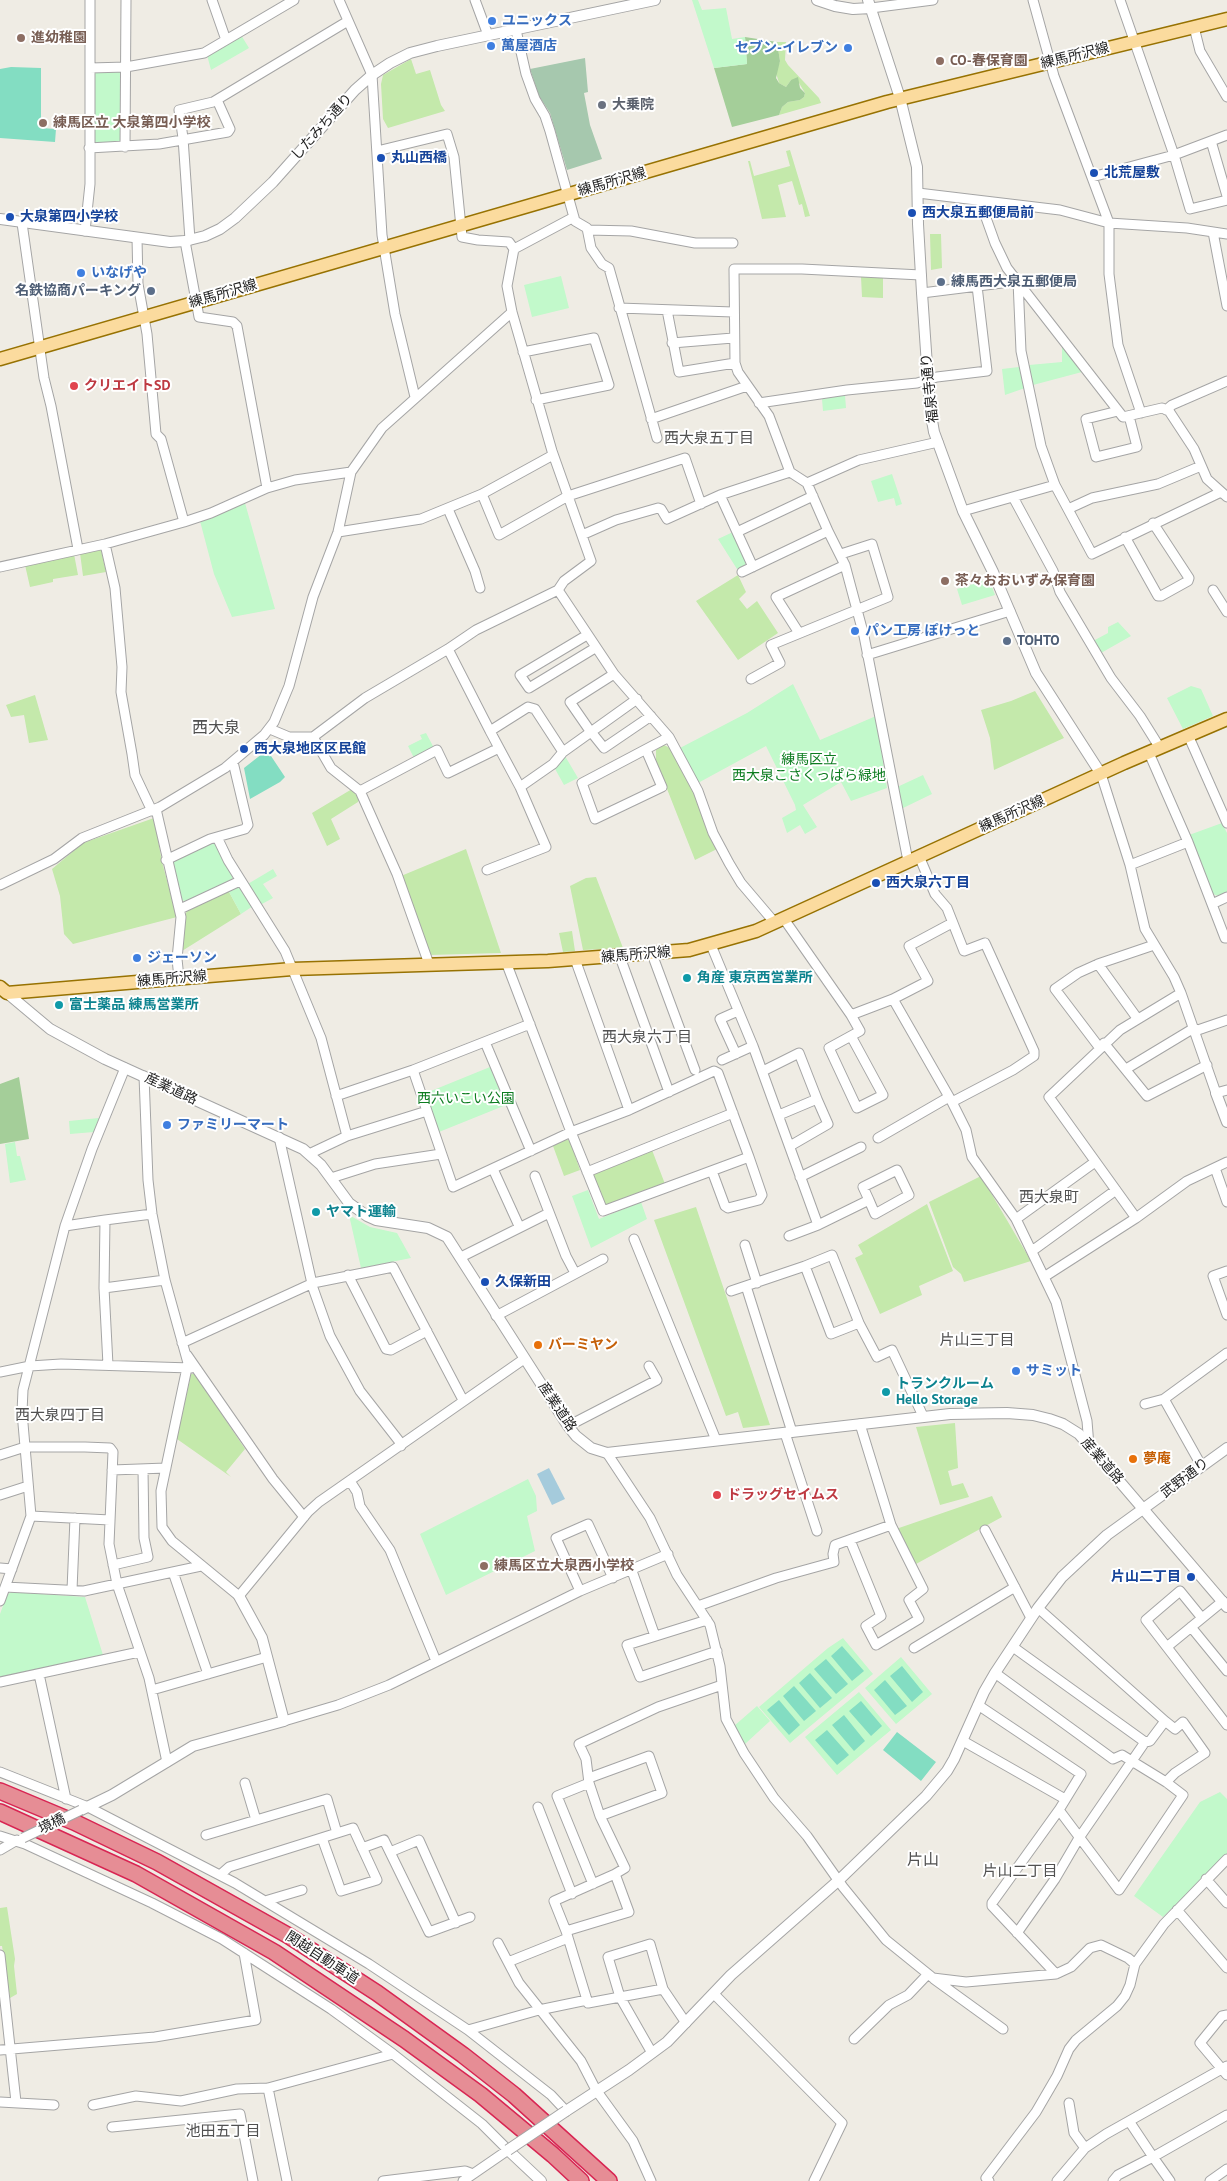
<!DOCTYPE html>
<html>
<head>
<meta charset="utf-8">
<style>
	body { margin:0 }
	canvas { display:block; background:#efece4 }
</style>
</head>
<body>
<canvas width="1227" height="2181"></canvas>
<script>
const ctx = document.querySelector('canvas').getContext('2d');
ctx.lineJoin = 'round';
function fill(path, color) { ctx.fillStyle = color; ctx.fill(path, 'evenodd'); }
const poly = rows => new Path2D(rows.map(r => 'M' + r).join(''));
function strokePath(path, color, width, dash) { ctx.strokeStyle = color; ctx.lineWidth = width; ctx.lineCap = dash ? 'butt' : 'round'; ctx.setLineDash(dash || []); ctx.stroke(path); }
function write(font, color, halo, rows, align = 'center') {
  ctx.font = font + ' "PT Sans","Noto Sans JP",sans-serif'; ctx.lineWidth = 4; ctx.setLineDash([]); ctx.textBaseline = 'middle'; ctx.strokeStyle = halo; ctx.fillStyle = color; for (const [text, x, y, turn = 0] of rows) {
    ctx.save(); ctx.translate(x, y); ctx.rotate((+turn || 0) * Math.PI / 180); ctx.textAlign = isNaN(turn) ? turn : align; if (halo) ctx.strokeText(text, 0, 0); ctx.fillText(text, 0, 0); ctx.restore();
  }
}
fill(poly([
	[777,42,786,42,785,60,788,65,819,98,821,103,779,115,782,107,788,102,800,100,804,97,805,93,799,83,791,80,786,87,779,83,776,73,780,61],
	[411,59,416,74,430,70,441,105,445,111,388,128,383,119,381,84,383,75],
	[790,150,810,216,805,217,802,204,799,205,792,181,778,185,786,217,762,219,748,161,750,161,754,176,790,166,786,151],
	[930,234,941,234,942,268,931,270],
	[861,277,883,278,883,298,862,297],
	[101,550,106,572,83,576,80,553],
	[74,554,78,575,53,579,53,582,30,587,25,565],
	[738,575,746,592,739,599,747,609,757,601,778,633,738,660,696,601],
	[1035,691,1064,738,994,770,990,738,981,710,1011,701],
	[35,695,48,740,29,743,24,715,11,717,6,705],
	[664,745,672,749,695,795,717,849,695,860,656,761,656,750],
	[352,789,359,798,358,802,331,819,340,839,327,846,312,813],
	[154,818,162,862,177,917,73,944,64,934,60,896,52,869,83,843],
	[466,849,501,953,430,955,401,876],
	[596,877,623,948,583,950,570,886,586,878],
	[228,890,241,914,182,951,185,915,187,911],
	[572,931,575,951,563,952,559,933],
	[566,1139,570,1141,580,1170,564,1176,553,1146],
	[652,1150,665,1184,606,1206,603,1204,593,1178,594,1174],
	[981,1176,1031,1261,964,1282,961,1274,953,1267,929,1202],
	[927,1204,953,1271,919,1286,922,1295,880,1314,855,1258,863,1254,858,1245],
	[696,1207,770,1425,743,1428,738,1412,726,1416,654,1220],
	[191,1374,195,1374,245,1449,226,1472,231,1477,177,1439],
	[955,1423,958,1468,948,1471,952,1486,963,1483,969,1497,940,1505,916,1427],
	[992,1496,1002,1517,916,1564,896,1529],
	[7,1907,15,1959,14,1966,17,1994,10,1998,2,1946,0,1946,0,1908]
]), '#c4e9ab');
fill(poly([
	[745,37,777,42,780,61,776,78,779,83,786,87,791,80,798,77,800,88,805,93,804,97,800,100,788,102,782,107,779,115,732,127,714,68,747,64],
	[19,1077,29,1139,0,1144,0,1084]
]), '#a4ce99');
fill(poly([
	[585,58,588,92,584,93,590,125,602,159,567,170,550,113,539,96,530,69]
]), '#a6c8ae');
fill(poly([
	[692,0,698,0,702,10,726,8,732,39,745,37,747,64,714,68],
	[241,35,249,48,211,70,207,55],
	[120,70,123,73,121,140,118,143,97,144,92,139,94,75,97,71],
	[561,276,569,308,532,317,524,285],
	[1062,345,1082,372,1033,385,1029,365,1062,362],
	[1019,367,1025,388,1005,395,1002,369],
	[845,395,846,408,823,411,822,399],
	[892,474,902,504,896,506,894,498,878,502,871,481],
	[245,503,275,609,232,617,214,574,200,521],
	[733,532,747,560,745,565,737,569,718,539],
	[989,579,995,595,962,605,957,589],
	[1118,622,1131,636,1101,653,1093,641,1108,633,1108,627],
	[793,684,820,740,876,716,887,788,851,801,841,782,803,805,817,827,805,834,800,825,787,833,782,818,796,810,795,805,766,746,698,783,680,748,747,713],
	[1191,686,1201,689,1213,716,1183,729,1167,698],
	[426,733,434,748,414,758,408,746,422,739,420,735],
	[565,756,578,778,564,785,554,767],
	[923,775,932,794,901,809,895,788],
	[1222,823,1227,833,1227,893,1218,896,1213,894,1189,835],
	[212,843,216,844,233,876,232,880,185,901,180,900,171,866,173,862],
	[273,869,277,876,263,884,273,898,262,904,259,902,241,914,228,890,235,887,241,888],
	[490,1067,506,1105,439,1132,426,1093],
	[99,1118,94,1132,70,1134,69,1121],
	[15,1142,17,1156,20,1156,26,1180,10,1183,5,1144],
	[588,1190,599,1219,641,1202,647,1219,591,1248,572,1196],
	[349,1215,370,1227,397,1233,411,1258,361,1268],
	[528,1479,536,1496,537,1511,527,1516,535,1551,446,1595,420,1534],
	[11,1592,85,1597,103,1655,0,1677,0,1614,7,1595],
	[843,1638,873,1674,790,1743,759,1707,828,1648],
	[901,1657,932,1694,896,1724,865,1688],
	[859,1692,891,1730,837,1775,805,1737],
	[757,1706,770,1721,745,1744,734,1726],
	[1220,1792,1227,1799,1227,1854,1163,1917,1134,1896,1200,1802]
]), '#c2f9cb');
fill(poly([
	[11,67,41,68,41,128,56,129,55,142,0,138,0,69],
	[267,750,285,777,280,782,250,799,244,768],
	[842,1646,864,1671,852,1681,831,1656],
	[826,1659,848,1684,836,1694,814,1669],
	[902,1666,923,1692,912,1702,890,1676],
	[810,1673,832,1698,820,1708,799,1683],
	[885,1680,907,1706,895,1715,874,1690],
	[794,1686,816,1711,804,1721,783,1696],
	[779,1700,800,1725,789,1735,767,1710],
	[861,1701,882,1726,871,1736,849,1711],
	[844,1715,865,1741,854,1751,832,1725],
	[827,1730,849,1755,837,1765,815,1740],
	[897,1732,936,1762,921,1781,883,1750]
]), '#83ddc2');
fill(poly([
	[549,1468,565,1499,552,1505,537,1474]
]), '#a5cbdc');
const minor = poly([
	[212,0,226,40],
	[339,0,372,75,382,235,395,314,415,397],
	[475,0,488,35],
	[1033,0,1054,76,1109,223,1109,274,1118,345,1141,413],
	[871,8,933,0],
	[1194,27,1200,51,1227,97],
	[516,30,526,74,535,99,545,116,550,131,575,221,587,228,591,248,602,264,609,268,657,438],
	[90,68,126,67,204,53,294,0],
	[1227,135,1174,155,1190,209,1227,200],
	[1211,141,1227,196],
	[125,147,126,0],
	[89,148,159,144,228,132,230,129,217,100],
	[377,151,447,134,454,157,462,237,478,240,509,242,514,249],
	[1092,177,1174,155,1120,0],
	[918,193,1060,210,1109,223,1187,228,1227,234],
	[980,201,995,243,1007,268,1123,417,1162,408,1169,411,1194,449,1207,479,1227,497],
	[22,223,44,378,51,406,78,549],
	[588,230,631,231,695,243,733,243],
	[85,231,90,184,90,0],
	[1213,232,1227,306],
	[137,238,138,284,147,334,156,434,161,439,184,522],
	[190,240,183,138,179,110,213,102,348,21],
	[185,241,199,317,233,322,237,326,267,488],
	[1018,281,1021,351,1041,446,1055,485,1092,554,1221,492],
	[922,293,1018,281],
	[619,308,733,312],
	[667,310,679,372,735,363],
	[672,343,733,338],
	[523,352,594,338,609,385,536,400],
	[759,403,847,390,917,383,937,377,987,371,977,286],
	[1166,410,1172,405,1227,381],
	[1118,411,1086,419,1096,457,1137,447,1129,416],
	[651,419,747,386],
	[807,483,859,460,938,442],
	[482,494,499,535,568,496,685,458,701,504],
	[720,495,753,567],
	[1013,497,1053,571,1060,592,1111,678,1140,716,1160,748],
	[448,509,475,571,480,588],
	[1068,509,1092,498,1158,484,1201,466],
	[963,511,1055,485],
	[338,532,421,519,482,494,553,455],
	[737,532,813,496],
	[582,535,616,520,658,508,661,509,667,519,720,495,790,472],
	[1125,537,1158,596,1161,596,1188,581,1189,578,1153,523],
	[105,544,115,588,122,667,121,692,132,754,135,775,152,811],
	[0,567,105,544,184,522,211,513,267,488,295,480,351,472],
	[742,572,828,531],
	[558,590,614,674,669,737,698,791,713,833,729,863,741,883,775,923],
	[1213,590,1227,612],
	[799,633,776,597,845,565],
	[587,635,520,675,529,688,595,648],
	[448,649,490,731,528,707,535,709,563,752,637,699],
	[867,655,1010,611],
	[614,674,570,702,588,728,604,748,651,716],
	[751,679,780,663,771,645,888,597,872,544,841,554],
	[270,729,289,737,313,737,365,698,448,649,476,630,558,590,564,581,591,561,552,451,512,312,507,286,514,249,574,217],
	[1188,735,1227,823],
	[313,737,331,768,360,791,397,874,429,964],
	[646,750,662,787,595,819,582,783,669,737],
	[1149,753,1188,842,1225,938,1227,938],
	[1101,774,1130,865,1145,929,1174,977,1181,993,1216,1093,1227,1090],
	[520,787,553,764,563,752],
	[360,791,437,750,448,773,499,748],
	[156,809,181,917,177,959,179,978],
	[217,837,228,860,285,951,321,1038,347,1136],
	[919,856,935,894,947,908,964,951,985,943,1034,1051,1034,1056,1013,1070,952,1102],
	[166,860,210,839,245,829,248,825,233,762],
	[908,861,864,636,845,565,828,531,807,483,790,472,769,416,738,372,735,363,734,269,802,269,921,275],
	[1130,865,1188,842],
	[487,870,546,847,520,787,490,731],
	[0,885,54,859,82,838,160,807,225,768,264,735,274,722,289,686,313,597,338,532,351,472,382,428,512,312],
	[1212,904,1227,897],
	[180,909,240,881],
	[784,919,851,1015,893,999,952,1102,966,1130,972,1157,1016,1219,1056,1302,1087,1421,1089,1446],
	[711,945,753,1046,818,1225],
	[652,954,695,1070],
	[620,957,669,1092],
	[575,959,629,1110],
	[1098,964,1154,945],
	[893,999,928,981,909,946,952,923],
	[851,1015,860,1031,829,1048,857,1108,883,1095,851,1036],
	[1195,1031,1227,1020],
	[485,1042,531,1151],
	[1104,1043,1147,1096,1207,1065],
	[1099,1047,1055,989,1078,973,1098,964,1137,1018],
	[736,1054,720,1019,738,1011],
	[722,1060,753,1046],
	[1126,1069,1194,1028],
	[413,1070,453,1187,571,1132,629,1110,714,1071,718,1073,749,1157,603,1211,571,1132,506,962],
	[763,1071,799,1053,817,1099],
	[144,1076,148,1180,152,1214,165,1280,188,1363,161,1491,162,1527,172,1541,239,1596,308,1512,319,1502,524,1359],
	[336,1096,413,1070,530,1024],
	[779,1115,817,1099,828,1124,790,1146],
	[279,1137,313,1288,330,1336,360,1391,399,1441,401,1446],
	[878,1138,949,1097],
	[309,1154,347,1136,427,1111],
	[1215,1168,1227,1202],
	[493,1169,519,1226],
	[712,1171,725,1206,728,1208,759,1200,762,1195,749,1157],
	[587,1172,733,1113],
	[535,1176,566,1256,575,1273],
	[800,1177,861,1147],
	[331,1178,375,1164,441,1154],
	[1136,1218,1049,1097,1120,1030,1181,993],
	[1016,1219,1095,1162],
	[65,1226,105,1220],
	[789,1236,818,1225,869,1200,875,1214,909,1195,897,1170,863,1187,869,1200],
	[634,1239,716,1440],
	[745,1245,757,1283],
	[1032,1251,1116,1190],
	[461,1257,549,1213],
	[1227,1271,1213,1276,1227,1315],
	[348,1275,386,1349,391,1350,427,1331],
	[1044,1277,1136,1218,1187,1181,1227,1162],
	[746,1286,792,1432],
	[104,1288,165,1280],
	[731,1291,805,1266],
	[496,1316,603,1259],
	[859,1323,831,1334,805,1266,832,1255,859,1323,877,1357,892,1350,923,1416],
	[182,1343,313,1283,393,1267,463,1400],
	[187,1355,273,1479,304,1517],
	[108,1365,104,1288,105,1220,152,1214],
	[0,1372,30,1366,61,1364,191,1368],
	[1164,1399,1201,1465],
	[1145,1404,1164,1399,1227,1353],
	[568,1426,657,1380,649,1366],
	[785,1433,817,1531],
	[607,1453,650,1518,677,1575,710,1625,720,1666,726,1719,744,1753,774,1798,807,1836,843,1887,886,1940,933,1978,966,1982,1056,1974,1071,1967,1090,1948,1101,1945,1128,1958,1135,1964],
	[0,1455,25,1447,85,1447,110,1448,113,1452,109,1544,117,1584,149,1678,167,1762],
	[112,1470,166,1468],
	[350,1481,357,1492,360,1506,390,1550,436,1661],
	[0,1495,28,1486],
	[31,1516,110,1520],
	[985,1530,1031,1618],
	[850,1540,881,1616,866,1626,876,1645,919,1619,909,1600,923,1589,891,1525,860,1424],
	[113,1565,148,1557,144,1538,143,1469],
	[0,1568,12,1569],
	[632,1571,655,1636],
	[173,1572,208,1674],
	[5,1587,84,1591,201,1566],
	[72,1590,75,1518],
	[580,1591,556,1538,588,1524,613,1578],
	[0,1601,31,1516,22,1412,23,1390,65,1226,92,1149,125,1068],
	[698,1606,776,1578,834,1562,833,1554,835,1545,891,1525],
	[1202,1618,1180,1591,1146,1620,1227,1725],
	[707,1620,627,1645,640,1677,717,1651],
	[1191,1627,1227,1671],
	[1168,1646,1223,1601],
	[1013,1647,1145,1742],
	[914,1648,1015,1587],
	[995,1673,1113,1759,1122,1755,1166,1782,1183,1795,1119,1890,1059,1810],
	[39,1674,66,1799],
	[0,1682,139,1652],
	[152,1690,267,1657],
	[978,1705,1081,1774,1059,1810,992,1903,992,1906,1056,1974],
	[284,1721,338,1705,389,1685,580,1591,668,1554],
	[1165,1721,1175,1729,1183,1722,1205,1753,1175,1773,1166,1782],
	[963,1741,1065,1799],
	[0,1772,88,1807,235,1883,369,1964,468,2030,551,2095,566,2111],
	[589,1778,649,1756,662,1793,600,1816],
	[245,1783,256,1820],
	[589,1783,557,1796,593,1884],
	[538,1807,572,1894],
	[206,1835,327,1799,337,1833],
	[0,1836,25,1844,152,1903,222,1939,331,2009,393,2054,482,2124,508,2150,463,2181],
	[362,1848,384,1840,429,1932,470,1917],
	[0,1850,17,1840],
	[390,1852,419,1840,456,1923],
	[220,1875,229,1867,353,1828,377,1880,341,1891,322,1838],
	[1206,1879,1227,1903],
	[265,1901,302,1890],
	[1177,1910,1227,1968],
	[566,1931,554,1901,615,1874],
	[1017,1933,1055,1879,1079,1838,1145,1742,1150,1741,1165,1721,1038,1608],
	[498,1943,519,1983,581,2061,596,2090,633,2141,651,2181],
	[0,1955,16,2102],
	[508,1962,568,1938],
	[934,1979,1003,2029],
	[714,1994,842,2123,814,2181],
	[1227,2015,1222,2016,1200,2043,1227,2075],
	[686,2023,663,1989,588,2003,587,2000,566,1931,629,1912,615,1874,625,1868,600,1816,589,1783,586,1759,579,1744,658,1707,722,1685],
	[468,2030,539,2010,587,2000],
	[854,2039,889,2005,908,1995,928,1974],
	[0,2050,155,2037,256,2020,244,1953],
	[652,2053,620,1997,608,1957,650,1944,663,1989],
	[268,2088,287,2181],
	[0,2102,54,2105],
	[1069,2103,1074,2133,1085,2148],
	[93,2105,136,2096,181,2101,237,2089,268,2088,393,2054],
	[112,2127,240,2114,253,2181],
	[383,2181,465,2171,473,2174],
	[989,2181,986,2178,1036,2112,1057,2076,1069,2049,1076,2040,1117,2006,1125,1996,1130,1985,1135,1964,1164,1924,1227,1859],
	[1057,2181,1085,2148,1106,2134,1227,2066],
	[1113,2181,1118,2175,1153,2157,1129,2121],
	[1170,2181,1153,2157,1227,2115],
	[1210,2181,1227,2169]
]);
const tertiary = poly([
	[817,0,835,6,853,9,871,8],
	[868,0,900,98,917,167,918,224,922,293,930,409,934,432,963,511,993,572,1036,673,1101,774],
	[0,219,170,242,185,241,205,236,220,229,235,218,273,182,355,90,372,75,390,63,410,53,437,46,655,0],
	[7,993,50,1029,105,1059,303,1149,321,1165,349,1203,367,1216,376,1220,428,1228,447,1237,568,1426,576,1436,591,1448,607,1453,950,1414,1007,1413,1033,1415,1049,1419,1063,1424,1079,1434,1227,1607],
	[1216,1093,1227,1122],
	[81,1810,112,1795,193,1746,284,1721,262,1638,239,1596],
	[566,2111,629,2070,667,2042,731,1975,839,1880,926,1796,947,1771,954,1759,984,1692,995,1673,1038,1608,1062,1577,1107,1535,1227,1448],
	[508,2150,541,2181]
]);
const primary = poly([
	[0,359,887,102,1227,19],
	[0,987,7,993,292,969,548,961,689,950,756,931,1124,763,1227,719]
]);
const motorway = poly([
	[0,1791,74,1822,157,1862,289,1936,377,1993,463,2055,514,2095,609,2181],
	[0,1812,136,1874,274,1952,404,2039,481,2095,553,2155,581,2181]
]);
strokePath(minor, '#a5a5a5', 11);
strokePath(tertiary, '#a5a5a5', 12);
strokePath(primary, '#977202', 15);
strokePath(motorway, '#d82653', 18);
strokePath(minor, '#fff', 9);
strokePath(tertiary, '#fff', 10);
strokePath(primary, '#fbdb9e', 12);
strokePath(motorway, '#e68d95', 15);
const minorBridge = poly([
	[23,1838,81,1810]
]);
const tertiaryBridge = poly([
	[508,2150,566,2111]
]);
strokePath(minorBridge, '#a5a5a5', 11, []);
strokePath(tertiaryBridge, '#a5a5a5', 12, []);
strokePath(minorBridge, '#fff', 9);
strokePath(tertiaryBridge, '#fff', 10);
for (const [x, y, r, color] of [
	[492,21,5,"#3f7fe0"],
	[21,38,5,"#8d6e63"],
	[491,46,5,"#3f7fe0"],
	[848,48,5,"#3f7fe0"],
	[940,61,5,"#8d6e63"],
	[602,105,5,"#6b7280"],
	[43,123,5,"#8d6e63"],
	[381,158,5,"#1a4fb4"],
	[1094,173,5,"#1a4fb4"],
	[912,213,5,"#1a4fb4"],
	[10,217,5,"#1a4fb4"],
	[81,273,5,"#3f7fe0"],
	[941,282,5,"#5c6f8a"],
	[151,291,5,"#5c6f8a"],
	[74,386,5,"#e0444e"],
	[945,581,5,"#8d6e63"],
	[855,631,5,"#3f7fe0"],
	[1007,641,5,"#5c6f8a"],
	[244,749,5,"#1a4fb4"],
	[876,883,5,"#1a4fb4"],
	[137,958,5,"#3f7fe0"],
	[687,978,5,"#0f9aa8"],
	[59,1005,5,"#0f9aa8"],
	[167,1125,5,"#3f7fe0"],
	[316,1212,5,"#0f9aa8"],
	[485,1282,5,"#1a4fb4"],
	[538,1345,5,"#e8710a"],
	[1016,1371,5,"#3f7fe0"],
	[886,1392,5,"#0f9aa8"],
	[1133,1459,5,"#e8710a"],
	[717,1495,5,"#e0444e"],
	[484,1566,5,"#8d6e63"],
	[1191,1577,5,"#1a4fb4"]
]) { const dot = new Path2D(); dot.arc(x, y, r, 0, 2 * Math.PI); ctx.fillStyle = color; ctx.fill(dot); strokePath(dot, '#fff', 2); }
write('bold 14px', '#366cbe', '#fff', [
	["ユニックス",502,21],
	["萬屋酒店",501,46],
	["セブン-イレブン",838,48,"right"],
	["いなげや",91,273],
	["パン工房 ぽけっと",865,631],
	["ジェーソン",147,958],
	["ファミリーマート",177,1125],
	["サミット",1026,1371]
], 'left');
write('bold 14px', '#785e54', '#fff', [
	["進幼稚園",31,38],
	["CO-春保育園",950,61],
	["練馬区立 大泉第四小学校",53,123],
	["茶々おおいずみ保育園",955,581],
	["練馬区立大泉西小学校",494,1566]
], 'left');
write('14px', '#1e1e1e', '#fff', [
	["練馬所沢線",1075,56,-14],
	["したみち通り",322,127,-48],
	["練馬所沢線",612,182,-16],
	["練馬所沢線",223,294,-16],
	["福泉寺通り",930,388,-96],
	["練馬所沢線",1012,814,-24],
	["練馬所沢線",636,955,-5],
	["練馬所沢線",172,979,-5],
	["産業道路",171,1089,25],
	["産業道路",557,1407,56],
	["産業道路",1102,1461,49],
	["武野通り",1185,1478,-37],
	["境橋",52,1824,-26],
	["関越自動車道",322,1958,33]
]);
write('bold 14px', '#5b616d', '#fff', [
	["大乗院",612,105]
], 'left');
write('bold 14px', '#164399', '#fff', [
	["丸山西橋",391,158],
	["北荒屋敷",1104,173],
	["西大泉五郵便局前",922,213],
	["大泉第四小学校",20,217],
	["西大泉地区区民館",254,749],
	["西大泉六丁目",886,883],
	["久保新田",495,1282],
	["片山二丁目",1181,1577,"right"]
], 'left');
write('bold 14px', '#4e5e75', '#fff', [
	["練馬西大泉五郵便局",951,282],
	["名鉄協商パーキング",141,291,"right"],
	["TOHTO",1017,641]
], 'left');
write('bold 14px', '#be3a42', '#fff', [
	["クリエイトSD",84,386],
	["ドラッグセイムス",727,1495]
], 'left');
write('14px', '#0d7c20', '#fff', [
	["練馬区立",809,760],
	["西大泉こさくっぱら緑地",809,776],
	["西六いこい公園",466,1099]
]);
write('bold 14px', '#0d838f', '#fff', [
	["角産 東京西営業所",697,978],
	["富士薬品 練馬営業所",69,1005],
	["ヤマト運輸",326,1212],
	["トランクルーム",896,1384],
	["Hello Storage",896,1400]
], 'left');
write('bold 14px', '#c56008', '#fff', [
	["バーミヤン",548,1345],
	["夢庵",1143,1459]
], 'left');
write('15px', '#515151', '#fff', [
	["西大泉五丁目",709,439],
	["西大泉六丁目",647,1038],
	["西大泉町",1049,1198],
	["片山三丁目",977,1341],
	["西大泉四丁目",60,1416],
	["片山二丁目",1020,1872],
	["池田五丁目",223,2132]
]);
write('16px', '#515151', '#fff', [
	["西大泉",216,728],
	["片山",923,1860]
]);
</script>
</body>
</html>
